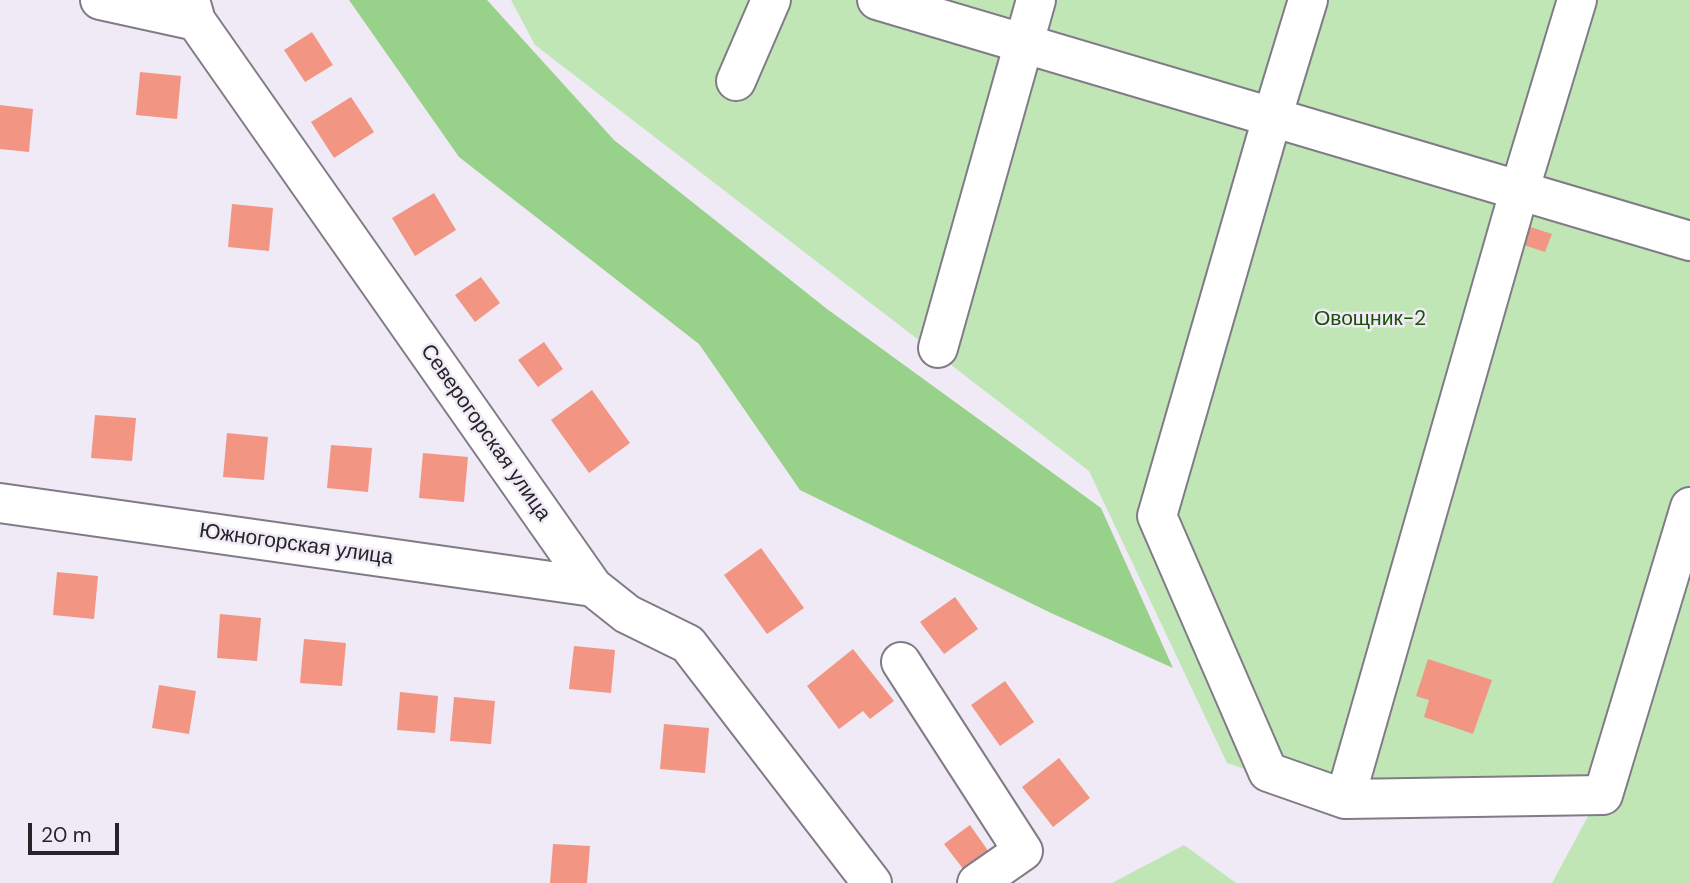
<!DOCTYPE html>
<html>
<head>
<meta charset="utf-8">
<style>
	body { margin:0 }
	#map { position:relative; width:1690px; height:883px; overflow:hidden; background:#efeaf6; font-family:"DM Sans",sans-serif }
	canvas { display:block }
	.scale { position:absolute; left:28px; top:823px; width:91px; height:32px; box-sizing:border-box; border:4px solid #252428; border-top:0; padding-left:9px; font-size:21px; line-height:24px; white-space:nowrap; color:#252428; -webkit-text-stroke:5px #efeaf6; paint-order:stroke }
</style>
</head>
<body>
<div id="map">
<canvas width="1690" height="883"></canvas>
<div class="scale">20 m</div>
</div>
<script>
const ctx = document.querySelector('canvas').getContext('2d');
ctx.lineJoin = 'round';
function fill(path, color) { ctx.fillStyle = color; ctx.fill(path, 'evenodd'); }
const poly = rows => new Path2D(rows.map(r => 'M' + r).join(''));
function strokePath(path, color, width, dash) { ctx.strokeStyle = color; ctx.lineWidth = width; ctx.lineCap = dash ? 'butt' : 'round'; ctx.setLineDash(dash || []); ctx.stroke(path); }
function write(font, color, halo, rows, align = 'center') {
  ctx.font = font + ' "DM Sans",sans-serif'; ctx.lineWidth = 5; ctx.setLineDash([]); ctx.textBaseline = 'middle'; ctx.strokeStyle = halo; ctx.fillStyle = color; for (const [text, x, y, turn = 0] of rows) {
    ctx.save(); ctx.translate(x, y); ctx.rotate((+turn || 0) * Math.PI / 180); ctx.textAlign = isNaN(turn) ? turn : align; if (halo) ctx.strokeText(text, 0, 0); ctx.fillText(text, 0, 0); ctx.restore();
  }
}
fill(poly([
	[511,0,1690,0,1690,883,1552,883,1594,805,1380,816,1227,763,1089,471,535,45],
	[1184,845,1236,883,1112,883]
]), '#c0e6b6');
fill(poly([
	[349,0,487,0,614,140,827,309,1101,508,1173,668,1051,613,800,490,699,344,459,157]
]), '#98d189');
fill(poly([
	[312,32,333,65,305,82,284,50],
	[140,72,181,76,177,119,136,115],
	[351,97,374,132,334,158,311,122],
	[0,105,33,109,29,152,0,149],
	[434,193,456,230,415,256,392,218],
	[232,204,273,208,269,251,228,247],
	[1524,225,1552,234,1545,252,1518,243],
	[481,277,500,303,475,322,455,295],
	[544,342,563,369,538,387,518,360],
	[592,390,630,443,589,473,551,420],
	[95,415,136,418,132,461,91,458],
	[227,433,268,437,264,480,223,477],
	[331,445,372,448,368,492,327,488],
	[423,453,468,457,464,502,419,498],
	[761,548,804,608,767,634,724,575],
	[57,572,98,576,94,619,53,615],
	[955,597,978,629,944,654,920,622],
	[220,614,261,618,257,661,217,658],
	[304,639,346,643,342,686,300,683],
	[574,646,615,650,611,693,569,689],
	[853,649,894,701,870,719,863,711,839,729,807,686],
	[1428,659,1492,680,1473,734,1424,717,1429,700,1416,696],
	[1005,681,1034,722,1000,746,971,705],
	[159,685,196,691,189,734,152,728],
	[400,692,438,696,435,733,397,730],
	[454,697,495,701,491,744,450,741],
	[664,724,709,728,705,773,660,769],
	[1059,758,1090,798,1053,827,1022,787],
	[970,825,989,852,964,870,944,844],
	[553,844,590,846,587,883,550,883]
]), '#f29683');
const minor = poly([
	[100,0,196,21],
	[190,0,196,21,593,587,627,614,688,644,872,883],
	[877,0,1690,241],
	[1308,0,1272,118,1157,516,1268,772,1345,799,1603,795,1690,507],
	[736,81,771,0],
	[938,348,1036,0],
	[0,503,593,587],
	[901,662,1023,851,977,883],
	[1345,799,1519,192,1577,0]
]);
strokePath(minor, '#807b86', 42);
strokePath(minor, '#fff', 38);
write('21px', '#1b5106', '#efeaf6', [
	["Овощник-2",1370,319]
]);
write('21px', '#252428', '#efeaf6', [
	["Северогорская улица",485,433,55],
	["Южногорская улица",296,545,8]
]);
</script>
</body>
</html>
